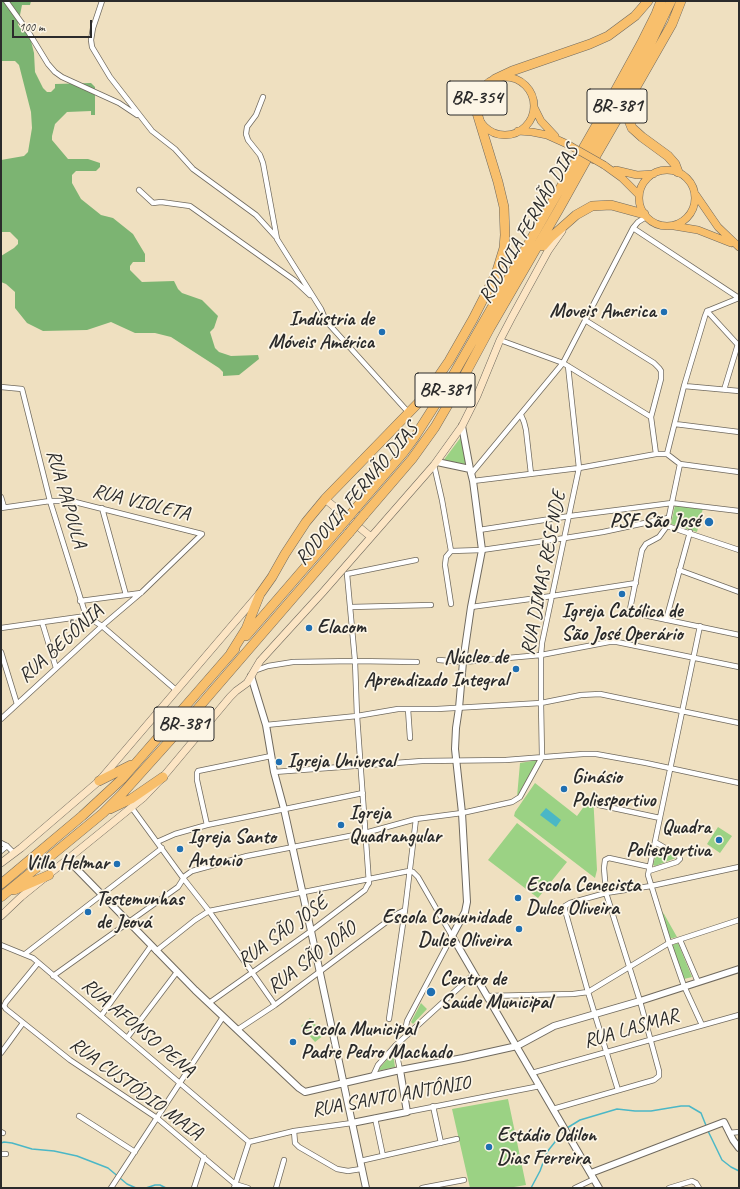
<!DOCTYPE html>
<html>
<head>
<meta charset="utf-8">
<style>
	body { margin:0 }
	#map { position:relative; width:740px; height:1189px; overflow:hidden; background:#efe0c0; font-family:Caveat,sans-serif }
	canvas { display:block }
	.frame { position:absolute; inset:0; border:2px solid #2b2b2b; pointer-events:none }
	.scale { position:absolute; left:12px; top:20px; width:80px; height:18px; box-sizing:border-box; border:2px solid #2b2b2b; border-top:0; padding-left:5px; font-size:12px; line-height:14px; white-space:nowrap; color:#2b2b2b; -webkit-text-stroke:3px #fcf5e5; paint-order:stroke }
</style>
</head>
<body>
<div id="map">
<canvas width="740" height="1189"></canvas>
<div class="frame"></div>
<div class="scale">100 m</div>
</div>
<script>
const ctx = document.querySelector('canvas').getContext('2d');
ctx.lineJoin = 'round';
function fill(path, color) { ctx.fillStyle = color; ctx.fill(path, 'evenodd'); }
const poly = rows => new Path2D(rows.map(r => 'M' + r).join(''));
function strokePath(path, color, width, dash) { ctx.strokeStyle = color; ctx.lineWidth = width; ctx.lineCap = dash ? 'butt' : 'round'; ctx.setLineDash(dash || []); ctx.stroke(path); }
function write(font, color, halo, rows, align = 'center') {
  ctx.font = font + ' Caveat,sans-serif'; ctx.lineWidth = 3.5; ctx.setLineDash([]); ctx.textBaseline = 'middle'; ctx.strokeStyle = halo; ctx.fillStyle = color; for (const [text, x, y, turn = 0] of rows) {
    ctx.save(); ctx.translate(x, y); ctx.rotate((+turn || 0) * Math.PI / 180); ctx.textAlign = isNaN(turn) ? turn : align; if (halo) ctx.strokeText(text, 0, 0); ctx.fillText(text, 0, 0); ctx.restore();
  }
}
fill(poly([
	[461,437,467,466,443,461],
	[675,505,703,508,697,532,671,524],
	[538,760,517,797,520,763],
	[535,783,577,816,593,794,597,870,595,878,514,816,515,812],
	[517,823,567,862,538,898,488,860],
	[718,827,732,836,720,853,707,844],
	[660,847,676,858,655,866,653,865,658,848],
	[661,911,664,914,677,937,669,939],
	[678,943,692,977,684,979,672,945],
	[421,1003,427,1009,413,1024,411,1022],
	[310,1018,324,1035,315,1042,301,1026],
	[393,1053,395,1067,377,1071],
	[508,1099,526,1185,508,1188,470,1188,452,1109]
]), '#9bd284');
fill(poly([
	[1,1,31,1,30,5,22,5,18,25,30,37,34,53,35,72,43,88,47,92,51,92,55,88,55,84,91,83,95,87,95,115,91,115,91,111,67,112,55,124,52,136,52,140,68,159,88,159,100,163,100,167,96,171,76,171,72,175,72,183,81,199,101,215,113,218,133,234,145,254,145,262,133,262,130,266,130,270,142,282,174,281,178,289,182,293,202,300,218,316,214,328,210,332,215,348,219,352,231,356,258,355,259,359,239,375,223,376,223,372,219,368,171,337,155,333,135,333,111,322,87,330,43,331,27,323,15,308,15,292,6,284,1,282,1,256,14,248,18,244,18,240,10,232,1,232,1,160,24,156,28,152,32,128,31,112,19,65,15,61,1,61]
]), '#7cb472');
fill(poly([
	[546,808,561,820,556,827,540,815]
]), '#4bb7c6');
strokePath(poly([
	[567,1128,580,1120,617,1109,635,1111,651,1111,681,1106,689,1106,701,1113,707,1128],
	[708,1131,722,1160,731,1167,739,1171],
	[1,1143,4,1142,12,1143,32,1149,54,1151,77,1156,108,1168,127,1184,136,1188],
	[146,1188,155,1185,160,1185,166,1188],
	[531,1188,540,1171,547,1152,555,1142,557,1135,564,1130]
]), '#4bb7c6', 1.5);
const minor = poly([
	[6,1,29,33,48,64,55,72,62,77,119,103,137,115],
	[102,1,93,28,91,40,92,47,110,77,152,131,175,149,193,169,256,215,276,237],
	[263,97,256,115,247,127,246,134,248,140,260,155,263,163,277,239,321,309,326,321,409,413],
	[139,190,153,203,161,202,190,206,294,280,310,295],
	[633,228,739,298],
	[707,311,739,346],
	[585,320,654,363,659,368,661,371,661,379,651,417,656,454],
	[500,340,563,363,651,417],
	[684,386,739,391],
	[1,387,22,389,50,501,86,616],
	[724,390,738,344],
	[521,415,524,422,526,430,531,474],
	[675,424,739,432],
	[667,454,684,386,705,316,707,311,712,309,739,298],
	[667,454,680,464],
	[680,464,667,526,659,537,646,544,642,550,630,609,634,613,739,635],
	[680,464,739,472],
	[434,465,442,500,451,551],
	[471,474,563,363,633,228,638,222,646,217],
	[473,481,579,468,656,454,667,454],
	[1,497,4,507],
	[1,508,50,501,71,501,202,534,142,592,102,626,1,719],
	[102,508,126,595],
	[667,526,739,550],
	[479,530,570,516,672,503,739,511],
	[679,570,739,592],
	[80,601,141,593],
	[451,604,445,565,446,557,451,551,482,550,565,538,603,532,668,518],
	[351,607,431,605],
	[471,607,552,596,636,583],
	[86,616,102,626,176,690],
	[666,620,690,532],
	[42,622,56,668],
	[700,626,648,875,669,943,684,986,702,1025],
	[1,628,86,616],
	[1,652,17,704],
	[439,660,463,662,541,655,609,642,617,642,739,667],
	[254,671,268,666,293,662,355,661,417,662],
	[408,709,410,738],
	[266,725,357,716,398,709,437,709,541,703,581,695,600,694,739,723],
	[274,772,422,761,506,760,583,754,596,754,646,763,739,783],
	[599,805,660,818],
	[132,808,183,878,209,911,275,1005],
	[207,825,197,780,197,773,198,771,271,756],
	[157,842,175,834,207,825,363,793],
	[1,843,7,846,14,853],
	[1,851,7,846],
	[649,871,677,862,680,859,679,856,655,842],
	[680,940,698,982],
	[1,945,33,958,249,1142],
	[156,951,195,920,209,911,409,871,413,872,418,877,452,936,407,1021,406,1026,407,1035],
	[25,954,162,848],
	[38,963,6,1002,4,1006,6,1009,70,1060,157,1118,235,1184,248,1188],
	[53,976,178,887,185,876,192,871,247,856,365,833,416,819,462,813,512,802,520,797,542,757,541,703,541,655,542,643,579,468,568,366],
	[487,996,573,994,588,992,669,943,739,920],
	[209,1003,311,931,365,890,367,886,369,883,357,716,355,661,347,574,416,560],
	[101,1016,151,946],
	[389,1019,405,910,416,819],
	[237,1030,275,1005,397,914,405,910],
	[127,1038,177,972],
	[395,1046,400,1070],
	[1,1053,23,1023],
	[532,1073,739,1015],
	[373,1076,378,1065,395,1046,474,974],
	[618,1090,588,992,565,910,565,906,570,903,606,893,651,886,739,867],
	[433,1106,441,1143],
	[553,1109,654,1080,659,1076,659,1071,640,1001,606,893,604,868,605,860,609,858,650,867],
	[407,1112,540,1086],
	[79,1116,135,1152],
	[375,1118,383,1156],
	[294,1131,295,1143,299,1147,337,1169,348,1171,361,1169],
	[1,1132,3,1133],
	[729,1133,739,1132],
	[249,1142,294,1131,352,1123],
	[1,1154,6,1154],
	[360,1161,457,1139],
	[111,1188,223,1017],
	[194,1188,204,1157],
	[234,1188,249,1142],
	[276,1188,284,1160],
	[422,1188,464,1180],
	[575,1188,594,1179],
	[669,1188,692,1181,696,1183,699,1188]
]);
const tertiary = poly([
	[462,426,470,469,473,481,482,550,471,607,463,662,459,708,456,728,455,749,462,813,467,902,465,912,452,936,599,1188],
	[437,462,470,469],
	[251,676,266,725,274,772,284,809,311,931,366,1188],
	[68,860,195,990,299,1088,305,1092,400,1070,463,1058,517,1046,554,1026,640,1001,739,969],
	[352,1123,407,1112,400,1070],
	[591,1173,724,1122,733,1140,739,1148]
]);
const secondary = poly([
	[325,499,371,537],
	[1,863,21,848,99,781,258,595],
	[1,916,21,897,143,798,163,777,230,697,236,691,247,683,260,661,323,592,434,465,462,426,477,396,500,340,512,317,548,251,562,231]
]);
const primary = poly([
	'476 106a29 29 0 1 1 58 0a29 29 0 1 1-58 0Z',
	[534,107,541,121,555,136],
	[518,131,532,132,547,135,567,144],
	[604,165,622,178,639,195],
	[616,170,637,175,653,174],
	'639 198a28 28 0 1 1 56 0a28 28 0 1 1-56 0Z',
	[696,195,718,227,739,247],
	[674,226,698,230,731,243]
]);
const motorway = poly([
	[495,79,512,71,590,44,608,36,635,16,648,1],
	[594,159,627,102],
	[678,172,675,164,668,156,642,137,632,128,628,118,628,101,672,24,681,1],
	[543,246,550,238,576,215,592,206,611,205,644,214],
	[356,508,403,453,414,438,444,391,596,126,641,44,656,14,661,1],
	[364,515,412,459,435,427,456,391,490,328,559,209,647,51,671,1],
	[246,636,339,528],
	[231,653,246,629,260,594,272,577,285,554,306,522,325,499,425,396,449,361,473,319,496,274,504,248,505,235,504,207,498,182,477,113],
	[99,781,131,765],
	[110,809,131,799,163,777],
	[1,884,82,816,122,779,235,649],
	[14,890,49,875],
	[1,897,103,813,121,795,174,736,349,533]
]);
strokePath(minor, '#706a5f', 6);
strokePath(tertiary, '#706a5f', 8);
strokePath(secondary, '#706a5f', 8);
strokePath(primary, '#706a5f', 8);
strokePath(motorway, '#706a5f', 10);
strokePath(minor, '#fff', 4.5);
strokePath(tertiary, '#fff', 6);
strokePath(secondary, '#fce5c4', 7);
strokePath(primary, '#f8bf6c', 7);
strokePath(motorway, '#f8bf6c', 9);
const primaryBridge = poly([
	[567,144,604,165]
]);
const motorwayBridge = poly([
	[339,528,356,508],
	[349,533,364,515]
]);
strokePath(primaryBridge, '#706a5f', 8, []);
strokePath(motorwayBridge, '#706a5f', 10, []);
strokePath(primaryBridge, '#f8bf6c', 7);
strokePath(motorwayBridge, '#f8bf6c', 9);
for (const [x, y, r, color] of [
	[664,312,4,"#1f6fb2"],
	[382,332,4,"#1f6fb2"],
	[709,522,5,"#1f6fb2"],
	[622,594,4,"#1f6fb2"],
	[309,628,4,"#1f6fb2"],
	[516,669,4,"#1f6fb2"],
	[279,762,4,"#1f6fb2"],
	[564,789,4,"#1f6fb2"],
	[341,825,4,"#1f6fb2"],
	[719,840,4,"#1f6fb2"],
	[180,849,4,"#1f6fb2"],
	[117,864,4,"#1f6fb2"],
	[518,898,4,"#1f6fb2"],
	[88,912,4,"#1f6fb2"],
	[519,929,4,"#1f6fb2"],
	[431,992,5,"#1f6fb2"],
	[293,1042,4,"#1f6fb2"],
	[489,1147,4,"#1f6fb2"]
]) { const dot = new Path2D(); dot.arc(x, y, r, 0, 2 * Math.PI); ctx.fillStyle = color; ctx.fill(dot); strokePath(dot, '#fcf5e5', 1.5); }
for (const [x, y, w] of [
	[477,98,60],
	[617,106,60],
	[445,390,60],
	[184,724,60]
]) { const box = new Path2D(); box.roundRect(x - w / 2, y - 17, w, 34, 3); ctx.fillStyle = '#fcf5e5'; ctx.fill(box); strokePath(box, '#2b2b2b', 1); }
write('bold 19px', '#2b2b2b', null, [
	["BR-354",477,98],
	["BR-381",617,106],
	["BR-381",445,390],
	["BR-381",184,724]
]);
write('20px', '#2b2b2b', '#fcf5e5', [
	["RODOVIA FERNÃO DIAS",529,224,-60],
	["RODOVIA FERNÃO DIAS",357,494,-50],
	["RUA PAPOULA",66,499,74],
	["RUA VIOLETA",141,503,14],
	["RUA DIMAS RESENDE",544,573,-79],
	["RUA BEGÔNIA",61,644,-42],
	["RUA SÃO JOSÉ",283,932,-36],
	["RUA SÃO JOÃO",312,958,-37],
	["RUA AFONSO PENA",138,1028,40],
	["RUA LASMAR",631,1029,-16],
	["RUA CUSTÓDIO MAIA",136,1089,36],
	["RUA SANTO ANTÔNIO",391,1097,-10]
]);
write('bold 20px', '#2b2b2b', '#fcf5e5', [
	["Moveis America",656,312,"right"],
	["Indústria de",374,320,"right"],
	["Móveis América",374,343,"right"],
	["PSF São José",700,522,"right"],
	["Igreja Católica de",622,612,"center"],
	["São José Operário",622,635,"center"],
	["Elacom",317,628],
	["Núcleo de",508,658,"right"],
	["Aprendizado Integral",508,681,"right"],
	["Igreja Universal",287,762],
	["Ginásio",572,778],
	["Poliesportivo",572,801],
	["Igreja",349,814],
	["Quadrangular",349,837],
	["Quadra",711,828,"right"],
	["Poliesportiva",711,851,"right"],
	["Igreja Santo",188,838],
	["Antonio",188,861],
	["Villa Helmar",109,864,"right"],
	["Escola Cenecista",526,886],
	["Dulce Oliveira",526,909],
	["Testemunhas",96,900],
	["de Jeová",96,923],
	["Escola Comunidade",511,918,"right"],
	["Dulce Oliveira",511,941,"right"],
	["Centro de",440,980],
	["Saúde Municipal",440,1003],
	["Escola Municipal",301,1030],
	["Padre Pedro Machado",301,1053],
	["Estádio Odilon",497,1136],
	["Dias Ferreira",497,1159]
], 'left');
</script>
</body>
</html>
